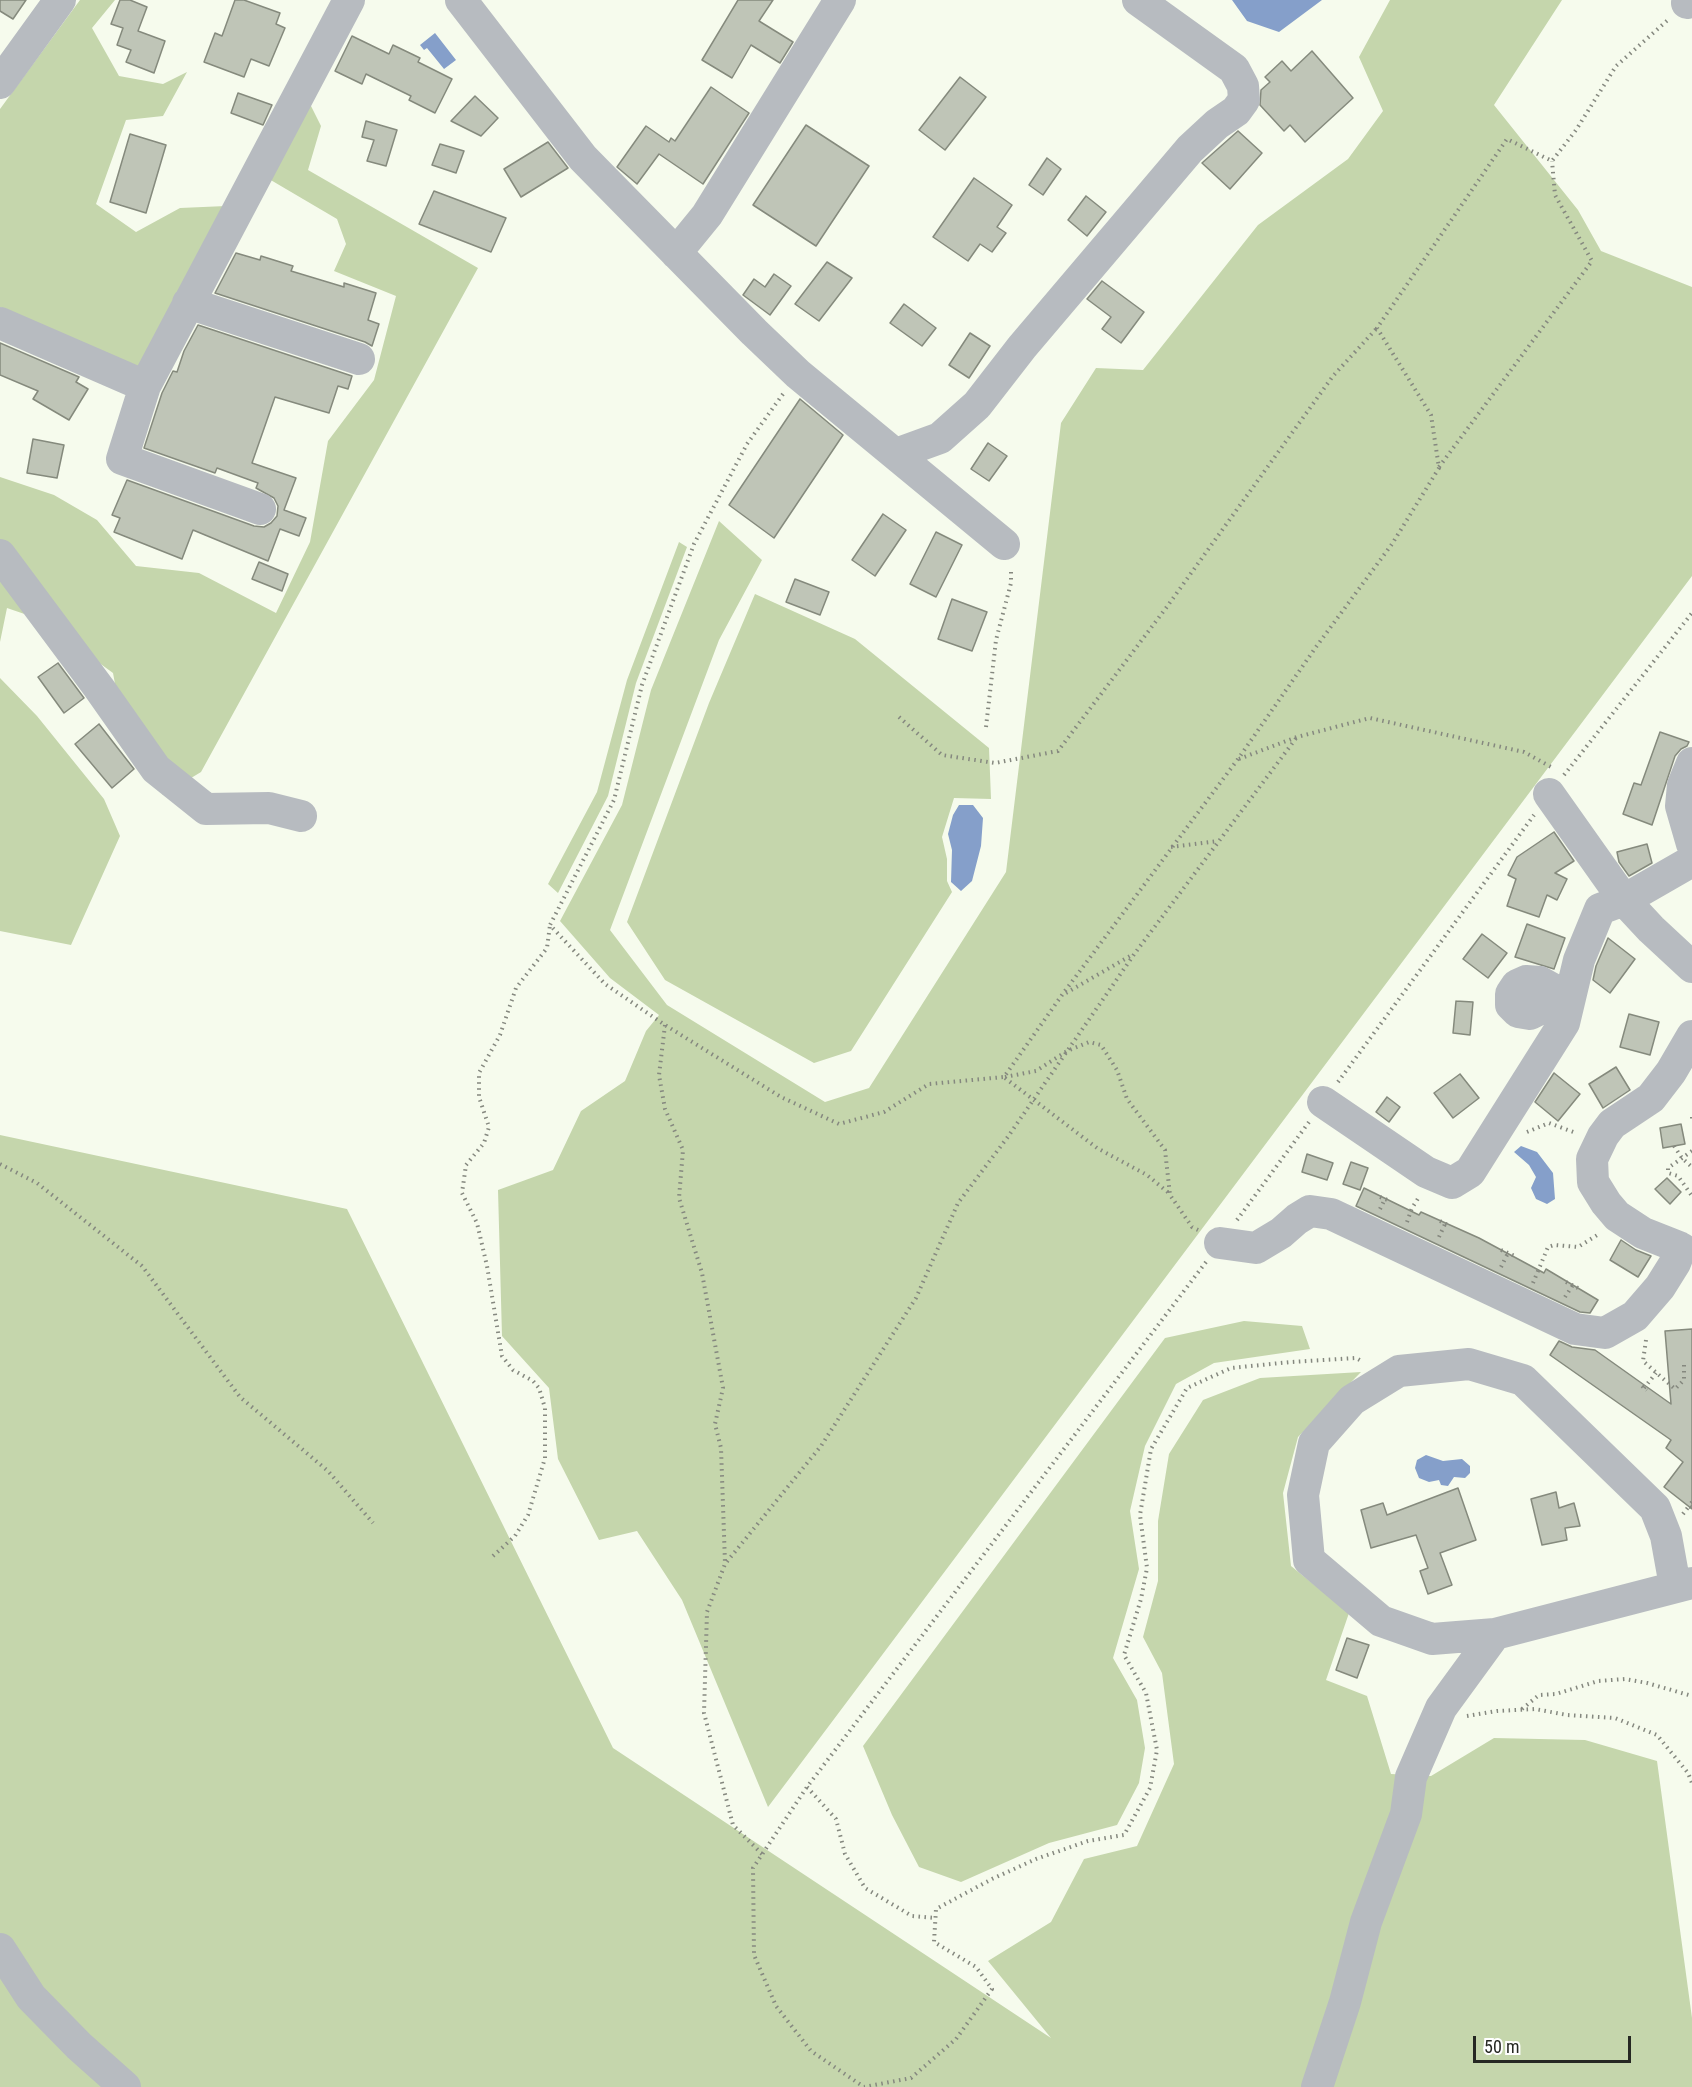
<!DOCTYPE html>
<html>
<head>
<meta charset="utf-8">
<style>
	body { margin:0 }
	#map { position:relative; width:1692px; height:2087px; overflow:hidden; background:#f6fbed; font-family:"Roboto Condensed",sans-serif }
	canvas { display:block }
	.scale { position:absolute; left:1473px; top:2036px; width:158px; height:27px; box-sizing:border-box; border:3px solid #262823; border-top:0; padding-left:8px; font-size:18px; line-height:21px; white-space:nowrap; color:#262823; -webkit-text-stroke:4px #fff; paint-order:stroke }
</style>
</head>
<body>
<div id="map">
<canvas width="1692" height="2087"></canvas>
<div class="scale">50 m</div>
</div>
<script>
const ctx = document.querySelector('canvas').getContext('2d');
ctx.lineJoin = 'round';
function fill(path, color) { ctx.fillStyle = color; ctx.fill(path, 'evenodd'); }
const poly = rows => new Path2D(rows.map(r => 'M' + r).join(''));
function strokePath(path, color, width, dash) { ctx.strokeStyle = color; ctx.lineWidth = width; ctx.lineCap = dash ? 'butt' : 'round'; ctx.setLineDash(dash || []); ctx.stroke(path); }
fill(poly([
	[80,0,115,0,92,28,119,76,163,84,187,72,163,116,126,120,96,204,136,232,180,208,226,206,137,369,0,307,0,109],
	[1390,0,1562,0,1494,105,1578,210,1601,251,1692,287,1692,576,768,1807,682,1600,637,1531,599,1540,558,1459,549,1388,502,1336,498,1190,553,1170,581,1111,625,1081,646,1031,659,1015,610,978,560,921,622,805,651,690,719,521,762,560,719,640,610,930,667,1005,825,1102,869,1088,1006,872,1061,423,1096,368,1143,370,1258,225,1348,159,1383,111,1359,57],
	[309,102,321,126,308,170,478,268,201,772,163,795,123,727,113,673,39,619,7,608,0,642,0,477,54,495,97,520,136,566,199,573,276,613,310,542,328,441,374,380,396,296,334,271,346,244,337,219,269,179],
	[679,542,687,547,636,683,608,796,558,893,548,884,597,792,627,680],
	[755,594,855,639,989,748,991,799,954,798,942,837,947,859,947,881,952,892,851,1051,814,1063,665,980,627,922,709,703],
	[0,678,37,716,104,799,120,836,71,945,0,931],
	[0,1135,347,1209,613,1748,1051,2038,988,1961,1051,1922,1084,1859,1137,1846,1174,1764,1162,1673,1143,1637,1158,1581,1158,1521,1169,1454,1203,1400,1260,1378,1361,1372,1298,1437,1283,1493,1291,1566,1349,1613,1326,1680,1367,1696,1391,1774,1431,1776,1494,1738,1585,1740,1657,1761,1692,2018,1692,2087,0,2087],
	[1244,1321,1302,1326,1310,1349,1214,1363,1176,1384,1145,1446,1130,1511,1139,1569,1113,1658,1137,1700,1145,1748,1139,1783,1117,1825,1049,1843,961,1882,919,1867,892,1815,863,1746,1165,1338]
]), '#c5d6ac');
fill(poly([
	[1232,0,1322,0,1279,32,1247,21],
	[435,33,456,60,444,69,427,48,424,50,420,45],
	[959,805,973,805,983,818,981,846,972,881,961,891,951,882,952,850,948,834,953,815],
	[1521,1146,1537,1152,1553,1173,1555,1199,1547,1204,1536,1199,1531,1188,1536,1177,1529,1165,1514,1152],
	[1426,1455,1443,1461,1462,1459,1470,1466,1470,1473,1465,1478,1454,1477,1448,1486,1441,1485,1439,1480,1429,1482,1419,1478,1415,1468,1417,1460]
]), '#859fca');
const building = poly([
	[0,0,26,0,13,19,0,11,0,0],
	[120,0,130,0,147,7,138,31,165,41,154,73,126,62,131,50,117,45,123,28,111,24,120,0],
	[235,0,244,0,280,13,276,24,285,28,269,66,251,59,244,77,204,62,215,33,222,36,235,0],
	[738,0,773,0,759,21,793,42,780,63,751,45,732,78,702,60,738,0],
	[352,36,389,54,393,45,420,58,418,62,452,79,435,113,409,100,411,96,366,74,362,84,335,71,352,36],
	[1312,51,1353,98,1305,142,1290,125,1284,131,1260,105,1261,90,1270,82,1265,77,1282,61,1291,71,1312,51],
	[960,77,986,97,945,150,919,130,960,77],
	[711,87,749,113,703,184,659,154,637,184,617,167,646,126,669,142,671,138,675,141,711,87],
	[238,93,272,105,263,125,231,113,238,93],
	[475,96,498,118,481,136,451,121,475,96],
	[366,121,397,130,386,166,367,161,374,140,362,137,366,121],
	[806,125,869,166,816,246,753,205,806,125],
	[1238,131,1262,153,1230,189,1202,163,1238,131],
	[130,134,166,145,146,213,110,202,130,134],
	[548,142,568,168,521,197,504,169,548,142],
	[440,144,464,151,456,173,432,165,440,144],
	[1047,158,1061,169,1043,195,1029,185,1047,158],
	[974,178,1012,205,997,227,1006,233,992,252,980,244,968,261,933,237,974,178],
	[434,191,506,218,491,252,419,224,434,191],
	[1086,196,1106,212,1087,236,1068,220,1086,196],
	[236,253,260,260,261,256,293,266,291,271,344,287,344,283,376,293,368,320,379,324,372,346,365,342,215,293,236,253],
	[827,262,852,278,819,321,795,304,827,262],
	[774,274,791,286,770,315,743,295,754,279,765,287,774,274],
	[1102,281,1144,312,1121,343,1102,329,1111,317,1087,299,1102,281],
	[904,304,936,328,922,346,890,323,904,304],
	[198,325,352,376,348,389,338,386,329,413,275,397,252,463,296,478,284,510,306,518,299,536,280,529,268,561,193,530,182,559,114,532,120,518,112,515,127,480,254,526,264,527,271,523,277,516,278,506,274,498,256,488,258,483,217,468,215,473,144,448,162,393,173,371,177,372,184,351,198,325],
	[970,333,990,346,969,378,949,365,970,333],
	[0,343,79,377,76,382,88,389,69,420,33,399,38,391,0,375,0,343],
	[800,399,843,435,774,538,729,505,800,399],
	[33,439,64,445,57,478,27,473,33,439],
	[988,443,1007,456,989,481,971,469,988,443],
	[883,514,906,530,875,576,852,560,883,514],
	[936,532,962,545,936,597,910,584,936,532],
	[259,562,288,574,282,591,252,579,259,562],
	[795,579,829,592,820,615,786,602,795,579],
	[952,599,987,612,972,651,938,639,952,599],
	[58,663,84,698,64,713,38,677,58,663],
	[99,724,134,769,112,788,75,744,99,724],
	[1660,732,1689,742,1687,746,1681,749,1675,756,1652,825,1623,814,1634,783,1641,785,1660,732],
	[1554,832,1574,861,1555,873,1567,879,1557,900,1547,895,1539,917,1507,906,1516,879,1508,875,1517,857,1554,832],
	[1647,844,1652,863,1629,876,1619,862,1617,852,1647,844],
	[1527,924,1565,938,1554,969,1515,957,1527,924],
	[1482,934,1507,953,1488,978,1463,959,1482,934],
	[1608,938,1635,959,1610,993,1593,980,1596,966,1608,938],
	[1456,1001,1473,1002,1470,1035,1453,1033,1456,1001],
	[1629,1014,1659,1022,1650,1055,1620,1047,1629,1014],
	[1616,1067,1630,1090,1603,1108,1589,1084,1616,1067],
	[1554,1073,1580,1094,1558,1121,1535,1102,1554,1073],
	[1460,1074,1479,1098,1453,1118,1434,1093,1460,1074],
	[1387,1097,1400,1107,1389,1122,1376,1112,1387,1097],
	[1681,1124,1685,1144,1663,1148,1660,1128,1681,1124],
	[1307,1154,1333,1163,1327,1180,1302,1172,1307,1154],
	[1351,1162,1368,1168,1360,1190,1343,1184,1351,1162],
	[1667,1178,1681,1192,1670,1204,1655,1189,1667,1178],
	[1364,1188,1419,1215,1421,1212,1479,1238,1544,1273,1546,1269,1598,1300,1590,1313,1580,1312,1356,1206,1364,1188],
	[1621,1240,1636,1250,1651,1256,1638,1277,1610,1260,1621,1240],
	[1692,1329,1692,1509,1664,1487,1683,1462,1666,1448,1671,1440,1550,1355,1559,1341,1572,1347,1595,1350,1671,1404,1665,1331,1692,1329],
	[1458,1488,1476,1540,1440,1553,1452,1585,1428,1594,1420,1571,1428,1568,1416,1535,1371,1548,1361,1510,1383,1503,1387,1515,1458,1488],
	[1556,1492,1559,1508,1574,1503,1580,1526,1565,1528,1567,1540,1542,1545,1531,1499,1556,1492],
	[1347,1638,1369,1645,1357,1678,1336,1670,1347,1638]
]);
fill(building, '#bfc5b7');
strokePath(building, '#858a7d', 1.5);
strokePath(poly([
	[783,394,747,444,694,544,642,685,614,800,550,925,605,984,665,1025,781,1097,839,1124,884,1112,929,1084,1004,1077,1062,995,1238,759,1316,647,1392,544,1439,468,1431,415,1377,328,1507,139,1552,161,1576,130,1616,66,1669,19],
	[1439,467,1592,261,1555,195,1552,161],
	[899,717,942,755,995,763,1058,751,1166,608,1333,376,1377,328],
	[986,727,996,640,1011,583,1011,568],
	[1239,759,1297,737,1370,718,1524,752,1553,768],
	[1564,775,1692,613],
	[1171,847,1218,841],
	[1066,993,1132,955],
	[665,1025,659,1075,665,1109,683,1150,679,1198,702,1273,723,1388,715,1424,721,1448,725,1563],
	[1005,1077,1036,1071,1067,1051,1089,1042,1101,1045,1117,1070,1127,1099,1165,1150,1170,1195,1192,1227,1198,1230],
	[1005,1078,1097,1148,1147,1175,1170,1194],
	[1338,1082,1534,815],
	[1692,1117,1692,1119],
	[1527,1132,1549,1123,1576,1133],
	[1674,1146,1682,1158,1692,1167],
	[1692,1151,1668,1168,1668,1173,1678,1176,1692,1196],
	[0,1164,37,1183,142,1266,240,1397,328,1471,373,1523],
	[1380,1197,1390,1201],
	[1380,1209,1385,1199],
	[1237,1220,1309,1122],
	[1440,1221,1450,1226],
	[1407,1222,1412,1208,1419,1197],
	[1439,1237,1445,1224],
	[1501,1250,1515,1256],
	[1206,1262,807,1787,753,1868,754,1955,776,2006,811,2051,864,2087,911,2078,956,2039,992,1989,976,1967,934,1942,936,1909,992,1879,1036,1859,1088,1841,1124,1835,1150,1788,1157,1750,1146,1693,1124,1655,1141,1599,1147,1568,1140,1515,1151,1449,1187,1388,1231,1368,1291,1362,1356,1358,1363,1362],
	[1501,1267,1508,1253],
	[1566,1282,1578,1288],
	[1533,1283,1548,1247,1554,1245,1578,1247,1599,1234],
	[1565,1297,1573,1285],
	[1646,1340,1643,1361,1675,1389,1684,1380,1684,1363],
	[1642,1386,1647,1390],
	[1644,1388,1656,1373],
	[1692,1502,1689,1506,1692,1508],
	[1683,1514,1689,1506],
	[493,1556,515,1536,528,1515,545,1458,545,1408,539,1388,533,1381,513,1370,502,1356,487,1266,477,1223,462,1193,466,1165,484,1143,489,1127,479,1097,479,1073,500,1035,516,988,547,948,550,925],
	[1522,1709,1539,1695,1556,1694,1598,1681,1625,1679,1647,1683,1692,1696],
	[1467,1716,1497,1711,1535,1709,1567,1715,1615,1718,1657,1735,1688,1773,1692,1783],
	[807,1787,836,1819,845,1854,865,1888,912,1916,936,1918],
	[762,1854,733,1825,704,1713,707,1612,725,1564,821,1446,916,1298,958,1203,1007,1138,1135,953,1297,737]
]), '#85887f', 4, [1.5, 4.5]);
strokePath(poly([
	[461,0,583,158,754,332,798,374,1004,544],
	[1687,3,1689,0],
	[0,83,60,0],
	[676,253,707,215,840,0],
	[188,303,359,359],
	[0,323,145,386,349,0],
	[145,386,122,459,260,509],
	[896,454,940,438,977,405,1022,347,1190,149,1217,124,1236,111,1244,100,1243,86,1234,69,1138,0],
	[0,555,99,688,156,769,206,809,269,808,301,816],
	[1692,763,1683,785,1681,806,1692,844],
	[1549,794,1624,900,1651,929,1692,967],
	[1568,1006,1546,1006,1530,1014,1518,1012,1511,1005,1511,994,1517,985,1526,981,1540,982,1560,993,1569,1002],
	[1323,1102,1426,1172,1452,1183,1470,1172,1564,1023,1579,960,1600,909,1624,900,1692,861],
	[1220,1243,1256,1248,1281,1233,1297,1219,1310,1211,1331,1214,1575,1329,1605,1333,1635,1316,1660,1287,1675,1263,1681,1248,1643,1233,1617,1216,1606,1203,1593,1182,1592,1159,1603,1136,1612,1124,1651,1098,1671,1072,1692,1036],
	[1495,1634,1432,1639,1381,1621,1309,1560,1303,1495,1314,1443,1352,1400,1399,1371,1469,1364,1523,1380,1655,1508,1666,1536,1675,1586],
	[0,1949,31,1997,79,2046,125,2087],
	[1317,2087,1345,2002,1366,1922,1406,1814,1411,1777,1441,1708,1495,1634,1692,1583]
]), '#b7bbc0', 32);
</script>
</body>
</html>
